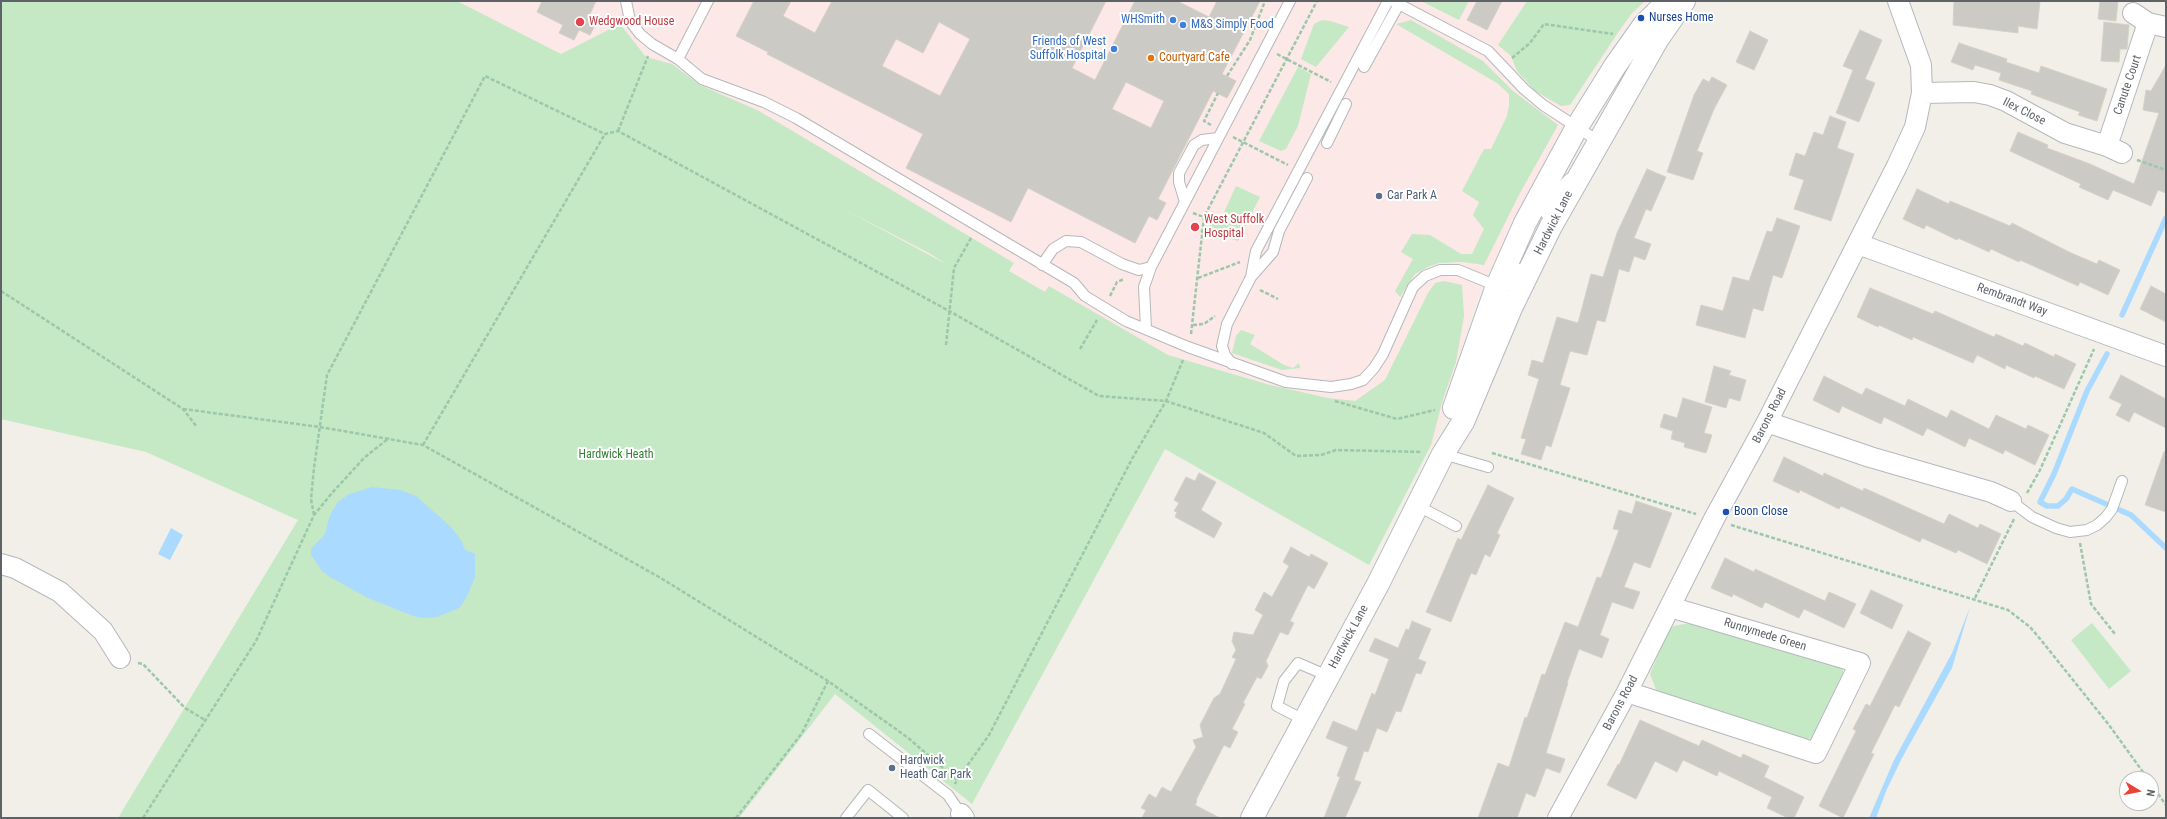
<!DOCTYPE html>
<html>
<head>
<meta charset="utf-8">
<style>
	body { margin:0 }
	#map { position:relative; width:2167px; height:819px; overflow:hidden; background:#f1efe8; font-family:"Roboto Condensed",sans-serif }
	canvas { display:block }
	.frame { position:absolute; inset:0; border:2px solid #5f6368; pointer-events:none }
	.north { position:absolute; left:2119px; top:771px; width:40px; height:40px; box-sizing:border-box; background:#fff; border:1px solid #bfc1c3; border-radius:50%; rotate:100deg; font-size:11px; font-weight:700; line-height:16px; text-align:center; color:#5f6368 }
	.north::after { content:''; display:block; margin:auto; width:14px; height:18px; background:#ea4335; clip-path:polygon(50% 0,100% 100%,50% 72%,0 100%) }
</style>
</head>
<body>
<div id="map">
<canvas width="2167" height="819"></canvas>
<div class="frame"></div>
<div class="north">N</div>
</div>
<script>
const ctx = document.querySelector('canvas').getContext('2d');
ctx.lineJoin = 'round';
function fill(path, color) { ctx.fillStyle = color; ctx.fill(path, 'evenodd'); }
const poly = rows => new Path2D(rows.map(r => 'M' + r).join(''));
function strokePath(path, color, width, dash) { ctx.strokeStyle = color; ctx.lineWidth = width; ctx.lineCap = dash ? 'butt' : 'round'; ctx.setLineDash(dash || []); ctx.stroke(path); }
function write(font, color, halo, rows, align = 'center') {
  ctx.font = font + ' "Roboto Condensed",sans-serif'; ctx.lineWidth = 4; ctx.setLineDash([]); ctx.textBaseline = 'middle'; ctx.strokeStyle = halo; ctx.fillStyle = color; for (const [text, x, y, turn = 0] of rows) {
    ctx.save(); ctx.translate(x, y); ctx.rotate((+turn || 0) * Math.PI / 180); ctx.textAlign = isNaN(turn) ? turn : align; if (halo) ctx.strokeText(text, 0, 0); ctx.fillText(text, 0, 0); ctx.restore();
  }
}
fill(poly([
	[457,1,1649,1,1632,16,1570,105,1563,130,1490,270,1474,305,1451,393,1432,450,1245,401,954,268]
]), '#fce8e6');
fill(poly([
	[1,1,457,1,561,54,620,24,646,57,672,64,700,85,759,111,1014,263,1009,271,1045,292,1049,286,1168,355,1270,385,1328,398,1355,401,1385,380,1428,293,1435,283,1444,281,1462,285,1464,316,1456,362,1443,399,1431,445,1369,565,1165,449,972,804,835,694,739,818,118,818,298,520,146,452,1,419],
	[842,208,929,253,946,264],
	[1421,1,1469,1,1459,20],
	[1527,1,1645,1,1632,13,1619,31,1570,105,1561,106,1535,91,1517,71,1511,56,1498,45],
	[1322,20,1330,21,1349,27,1316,67,1301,59,1314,24],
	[1411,20,1483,61,1513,91,1558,125,1520,193,1484,265,1463,262,1439,263,1430,266,1415,274,1400,297,1395,291,1413,259,1401,252,1412,234,1430,235,1461,254,1472,254,1484,229,1473,215,1479,202,1462,191,1484,149,1491,149,1507,116,1509,106,1509,94,1497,83,1396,24],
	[1298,67,1311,74,1298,126,1286,149,1281,151,1259,141],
	[1236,186,1260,197,1238,241,1229,238,1210,239,1199,231,1221,219],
	[1241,330,1255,335,1250,344,1284,365,1293,368,1299,363,1300,368,1282,370,1232,353,1236,336],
	[1696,622,1836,664,1843,670,1843,680,1819,730,1812,738,1803,740,1657,692,1650,674,1667,634,1673,626],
	[2092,623,2131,671,2109,689,2071,640]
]), '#c5e8c5');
fill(poly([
	[372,487,400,490,416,496,452,528,461,540,465,550,475,554,475,577,467,596,461,606,457,609,437,617,423,618,413,616,368,598,330,577,322,571,311,555,311,549,325,534,330,515,338,502,349,494],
	[171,528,183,535,170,560,158,554],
	[1970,607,1952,668,1902,758,1887,789,1876,818,1869,818,1894,760,1952,653]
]), '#aadaff');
strokePath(poly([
	[2122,315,2166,218],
	[2107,354,2087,391,2054,474,2040,502,2047,506,2058,506,2066,499,2072,489,2131,515,2166,548]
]), '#aadaff', 5.5);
const building = poly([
	[542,1,596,1,589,16,597,21,590,35,579,30,574,40,559,33,563,25,537,12,542,1],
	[754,1,791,1,783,16,815,33,832,1,1106,1,1072,68,1095,80,1135,1,1177,1,1209,17,1217,1,1260,1,1222,74,1236,81,1227,98,1213,91,1158,199,1166,203,1157,220,1149,216,1135,243,1028,188,1011,222,906,168,923,134,767,54,768,52,736,36,754,1],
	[939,22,970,39,940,96,882,66,896,39,923,53,939,22],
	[1126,82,1164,101,1151,128,1112,109,1126,82],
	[1477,1,1502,1,1487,30,1467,20,1477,1],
	[1954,1,2040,1,2037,29,2018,26,2018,33,1953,25,1954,1],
	[2100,1,2118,1,2116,21,2098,19,2100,1],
	[2104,22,2129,25,2127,49,2120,49,2119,62,2101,61,2104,22],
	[1860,30,1882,40,1865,79,1875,83,1859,122,1836,113,1853,70,1843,66,1860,30],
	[1750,31,1768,40,1754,70,1736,62,1750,31],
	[1959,43,2007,59,2006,62,2039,73,2041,66,2107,89,2097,121,2078,115,2080,112,2031,94,2032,91,1999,80,2001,73,1975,65,1973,70,1951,62,1959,43],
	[2166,65,2166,193,2158,190,2151,206,2113,190,2108,200,2079,187,2081,184,2010,151,2018,132,2048,145,2047,148,2090,164,2134,184,2159,113,2143,110,2146,90,2151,91,2166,65],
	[1712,77,1727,85,1714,109,1697,151,1703,153,1693,180,1667,172,1694,95,1703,79,1709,82,1712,77],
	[1830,116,1846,122,1837,148,1854,154,1831,221,1794,209,1804,180,1789,175,1796,153,1805,156,1814,132,1823,135,1830,116],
	[1647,169,1666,177,1651,211,1646,209,1634,238,1651,244,1645,260,1634,256,1629,272,1619,269,1605,322,1597,320,1587,355,1570,351,1560,385,1570,388,1551,447,1546,445,1541,460,1521,454,1526,439,1521,438,1539,379,1528,375,1532,360,1543,363,1557,317,1578,323,1591,274,1603,277,1617,233,1647,169],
	[1917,189,1949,204,1950,201,2010,226,2012,223,2069,252,2097,264,2099,260,2120,270,2108,295,2080,282,2078,286,2020,260,2019,262,1991,249,1989,252,1958,238,1957,240,1926,225,1924,229,1903,219,1917,189],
	[1777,218,1800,226,1782,278,1773,275,1763,311,1753,308,1745,338,1696,325,1701,305,1723,311,1733,277,1749,281,1767,231,1772,232,1777,218],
	[2151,286,2166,294,2166,322,2140,309,2151,286],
	[1870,288,1933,314,1935,311,1994,337,1996,334,2023,346,2025,343,2054,357,2055,354,2076,364,2064,389,2035,376,2034,378,2006,365,2005,369,1977,355,1973,363,1913,337,1912,340,1879,325,1878,327,1857,317,1870,288],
	[1714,366,1731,371,1729,375,1746,380,1740,401,1729,398,1726,408,1705,402,1714,366],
	[2121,375,2166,399,2166,428,2134,412,2129,422,2116,415,2122,404,2109,398,2121,375],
	[1824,376,1862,395,1866,388,1905,406,1908,399,1947,418,1951,410,1989,429,1996,415,2026,429,2028,425,2049,435,2035,465,2005,450,2003,454,1969,438,1965,447,1927,428,1923,436,1884,417,1881,424,1842,406,1839,413,1813,400,1824,376],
	[1683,398,1712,407,1704,433,1712,435,1706,453,1684,447,1685,443,1671,439,1673,431,1660,427,1664,414,1677,418,1683,398],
	[2164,452,2166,452,2166,512,2145,505,2164,452],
	[1784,457,1823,476,1824,473,1863,491,1864,488,1944,524,1949,514,1978,528,1980,524,2001,534,1987,564,1958,550,1956,553,1922,538,1920,542,1841,506,1839,509,1800,490,1799,493,1773,481,1784,457],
	[1199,473,1216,482,1201,510,1222,523,1214,538,1175,517,1177,512,1174,511,1179,503,1174,500,1186,477,1195,481,1199,473],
	[1488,485,1514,498,1497,533,1500,535,1490,557,1485,554,1476,575,1471,573,1451,622,1426,612,1458,538,1461,540,1488,485],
	[1636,501,1672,513,1650,568,1634,562,1624,587,1640,592,1633,609,1612,602,1600,635,1609,639,1602,658,1579,649,1567,683,1568,683,1546,753,1565,759,1560,773,1546,768,1535,797,1526,793,1517,818,1478,818,1498,763,1509,767,1525,717,1527,718,1542,674,1545,675,1565,622,1578,627,1597,577,1601,578,1619,530,1613,529,1619,510,1632,514,1636,501],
	[1291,547,1309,557,1311,554,1328,563,1314,589,1308,585,1290,621,1294,623,1288,635,1280,632,1266,661,1268,666,1261,679,1257,677,1243,703,1245,704,1232,729,1238,732,1230,748,1224,745,1196,800,1197,801,1195,805,1220,818,1142,818,1146,810,1141,808,1149,794,1156,798,1162,787,1171,792,1196,747,1193,740,1203,737,1200,725,1214,698,1220,694,1236,659,1232,657,1236,650,1232,641,1234,632,1253,635,1263,615,1255,610,1264,592,1272,597,1289,566,1283,562,1291,547],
	[1725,558,1754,572,1755,569,1825,601,1829,592,1856,604,1844,628,1804,609,1799,618,1765,602,1762,608,1733,594,1732,597,1711,588,1725,558],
	[1871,590,1903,605,1892,629,1860,613,1871,590],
	[1412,621,1431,629,1418,659,1426,662,1421,674,1416,673,1401,712,1396,711,1387,732,1377,728,1368,752,1364,751,1354,780,1361,782,1345,818,1324,818,1340,777,1337,776,1348,747,1326,738,1333,721,1357,731,1372,693,1375,695,1389,659,1369,651,1375,638,1398,648,1406,629,1409,630,1412,621],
	[1908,631,1931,643,1899,707,1895,705,1871,753,1874,754,1843,818,1819,806,1856,731,1853,729,1866,704,1870,706,1908,631],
	[1640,720,1699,746,1702,740,1741,758,1743,754,1769,766,1764,777,1804,797,1794,818,1788,818,1767,808,1772,797,1719,771,1717,776,1683,760,1677,772,1655,761,1636,799,1607,785,1618,764,1619,765,1640,720]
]);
fill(building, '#cccac5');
strokePath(building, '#d6d1c6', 1);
const lane = poly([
	[626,1,630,21,640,34,652,44,678,59,702,79,764,102,796,118,1074,283,1085,296,1126,321,1188,347,1286,382,1331,387,1351,384,1363,380,1374,368,1383,354,1413,287,1425,276,1440,270,1458,270,1497,286,1507,285,1513,280,1519,269],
	[1393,1,1488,51,1524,89,1543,105,1592,137,1595,148],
	[678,59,708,1],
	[1364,67,1399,4],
	[1327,143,1346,104],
	[1185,202,1179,182,1179,173,1185,162,1194,145,1202,140,1218,138],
	[1546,214,1558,190,1569,179],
	[1042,265,1053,249,1066,241,1081,242,1122,264,1139,270,1151,267],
	[1251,277,1256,251,1388,1],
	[1146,328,1144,287,1151,267,1290,1],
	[1232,364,1225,355,1222,346,1227,324,1251,277,1273,252,1279,231,1307,178],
	[1443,454,1488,467],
	[2011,501,2032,517,2056,528,2070,532,2087,530,2097,525,2106,517,2112,509,2122,481],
	[1418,506,1456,526],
	[1304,720,1277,706,1284,681,1298,663,1328,676],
	[869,734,948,795,961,814,960,816],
	[846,818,868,790,903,818]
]);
const street = poly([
	[2133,13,2148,23,2166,27],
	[1922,93,1974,92,1990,95,2006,101,2065,133,2107,146,2122,153],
	[2107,146,2148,23],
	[1858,244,2166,356],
	[1767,422,1870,457,1991,492,2011,501],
	[1,564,15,568,60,592,103,631,120,658],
	[1627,692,1816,753,1860,663,1670,607],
	[961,814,964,818],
	[1558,818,1627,692,1714,519,1767,422,1897,166,1915,127,1922,93,1921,65,1898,1]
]);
const secondary = poly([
	[1454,408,1497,286,1525,223,1577,127,1615,66,1644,25,1668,1],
	[1252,818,1378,584,1443,454,1463,422,1511,308,1551,226,1657,40,1684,1]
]);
strokePath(lane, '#b5b8bc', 12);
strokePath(street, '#b5b8bc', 22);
strokePath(secondary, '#b6babf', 24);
strokePath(poly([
	[1277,54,1331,82],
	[1512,58,1530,43,1544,24,1613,34],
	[1227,76,1250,40,1265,1],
	[1211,125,1204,121,1218,93],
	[618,131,648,56],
	[1233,137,1288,165],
	[2137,160,2166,170],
	[1193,213,1204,217],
	[1198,278,1240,262],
	[1260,290,1278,299],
	[1,291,183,409,197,427],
	[1110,296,1117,282,1124,279],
	[1193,325,1204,324,1215,316],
	[1191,334,1204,217,1317,1],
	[946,345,954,268,971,238],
	[1080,349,1097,320],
	[1335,401,1397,419,1435,410],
	[183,409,320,427,423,445,659,577,828,681,907,737,957,780,955,784],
	[423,445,605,134],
	[1492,453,1696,514],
	[2027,493,2040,470,2094,349],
	[314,515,311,499,314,468,327,375,485,76,605,134,618,131,951,312,1099,396,1166,401,1264,433,1296,456,1321,455,1336,450,1422,452],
	[1731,525,2008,610,2030,627,2041,640,2109,725,2148,779],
	[2080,543,2091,604,2115,634],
	[1975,598,2014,519],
	[138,663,143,664,185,708,205,720],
	[957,780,989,735,1133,457,1166,401,1183,360],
	[2151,784,2166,805],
	[143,818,256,641,314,515,332,493,364,458,389,438],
	[736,818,802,733,828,681]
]), '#9cc7a9', 2.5, [4, 2]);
strokePath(lane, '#fff', 10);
strokePath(street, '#fff', 20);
strokePath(secondary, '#fff', 22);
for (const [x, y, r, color] of [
	[1641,18,4,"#1a4fb4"],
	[1173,20,4,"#3f7fe0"],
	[580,22,5,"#e0444e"],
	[1183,25,4,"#3f7fe0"],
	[1114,49,4,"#3f7fe0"],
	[1151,58,4,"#e8710a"],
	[1379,196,4,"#5c6f8a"],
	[1195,227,5,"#e0444e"],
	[1726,512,4,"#1a4fb4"],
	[892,768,4,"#5c6f8a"]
]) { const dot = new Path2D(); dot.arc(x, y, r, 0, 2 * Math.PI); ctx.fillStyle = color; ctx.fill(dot); strokePath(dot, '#fff', 1.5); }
write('12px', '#164399', '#fff', [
	["Nurses Home",1649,18],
	["Boon Close",1734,512]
], 'left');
write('12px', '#366cbe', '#fff', [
	["WHSmith",1165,20],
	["M&S Simply Food",1191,25,"left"],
	["Friends of West",1106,42],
	["Suffolk Hospital",1106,56]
], 'right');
write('12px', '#be3a42', '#fff', [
	["Wedgwood House",589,22],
	["West Suffolk",1204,220],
	["Hospital",1204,234]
], 'left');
write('12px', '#c56008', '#fff', [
	["Courtyard Cafe",1159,58]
], 'left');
write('12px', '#5f6368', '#fff', [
	["Canute Court",2128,85,-71],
	["Ilex Close",2024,112,27],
	["Hardwick Lane",1554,223,-63],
	["Rembrandt Way",2012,300,20],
	["Barons Road",1770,416,-63],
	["Runnymede Green",1765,635,17],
	["Hardwick Lane",1349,637,-62],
	["Barons Road",1621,703,-62]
]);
write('12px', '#4e5e75', '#fff', [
	["Car Park A",1387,196],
	["Hardwick",900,761],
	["Heath Car Park",900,775]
], 'left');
write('12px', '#348238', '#fff', [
	["Hardwick Heath",616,455]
]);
</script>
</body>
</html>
